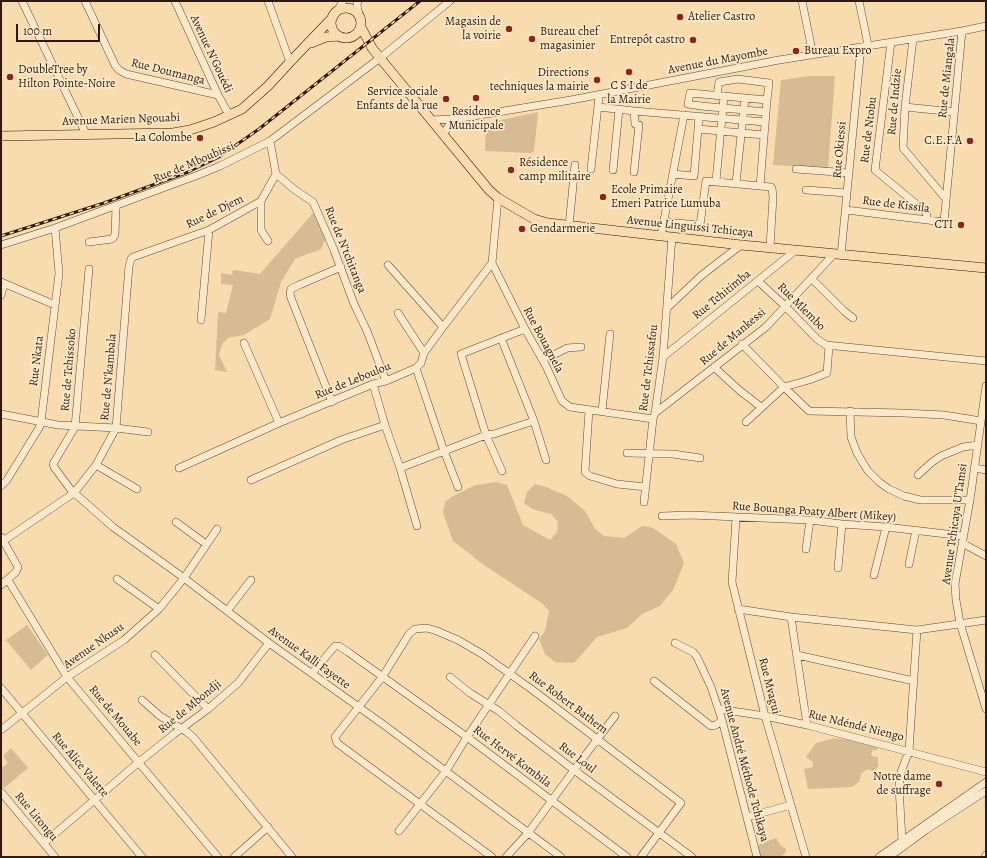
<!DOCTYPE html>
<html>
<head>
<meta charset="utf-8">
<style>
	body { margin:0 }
	#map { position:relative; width:987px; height:858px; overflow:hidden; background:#f8dcae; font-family:Alegreya,serif }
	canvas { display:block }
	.frame { position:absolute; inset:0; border:2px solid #2f190e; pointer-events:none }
	.scale { position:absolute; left:16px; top:24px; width:84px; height:18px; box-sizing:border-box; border:2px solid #2f190e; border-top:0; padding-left:5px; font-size:12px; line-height:14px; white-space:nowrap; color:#2f190e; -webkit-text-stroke:3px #fae8ca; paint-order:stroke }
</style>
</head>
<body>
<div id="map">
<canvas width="987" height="858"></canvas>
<div class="frame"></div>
<div class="scale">100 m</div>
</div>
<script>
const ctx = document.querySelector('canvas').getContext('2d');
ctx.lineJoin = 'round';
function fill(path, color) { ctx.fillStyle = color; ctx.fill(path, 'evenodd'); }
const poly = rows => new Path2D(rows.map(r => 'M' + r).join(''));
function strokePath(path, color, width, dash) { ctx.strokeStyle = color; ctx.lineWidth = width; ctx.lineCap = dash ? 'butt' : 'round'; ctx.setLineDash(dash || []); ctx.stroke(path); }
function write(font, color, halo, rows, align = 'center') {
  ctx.font = font + ' Alegreya,serif'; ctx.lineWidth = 3.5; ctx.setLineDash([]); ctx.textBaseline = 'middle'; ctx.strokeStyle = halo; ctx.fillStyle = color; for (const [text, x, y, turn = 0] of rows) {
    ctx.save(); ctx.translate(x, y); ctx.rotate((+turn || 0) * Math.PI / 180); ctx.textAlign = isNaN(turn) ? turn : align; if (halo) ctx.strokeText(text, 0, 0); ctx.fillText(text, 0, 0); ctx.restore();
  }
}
fill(poly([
	[809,76,835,76,828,168,773,165,781,80],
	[538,112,534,151,532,153,485,151,486,125,487,123],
	[314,212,326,238,321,249,295,259,281,282,270,319,244,335,228,338,222,344,219,355,227,372,215,370,218,312,226,313,233,285,221,284,221,273,232,275,233,270,260,274],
	[496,482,507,485,523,525,550,540,557,532,558,522,551,514,532,509,524,503,527,492,535,484,546,487,567,496,585,511,595,529,604,536,624,538,642,526,653,528,676,544,684,563,673,590,660,606,642,614,627,628,597,637,574,663,555,662,545,654,539,639,545,631,549,611,543,604,484,565,453,541,443,512,445,502,453,496,476,485],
	[27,625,48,655,31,670,6,640],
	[835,738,874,743,878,750,873,750,871,754,872,756,878,757,878,766,874,772,868,769,862,773,859,782,852,787,808,789,804,769,813,767,813,762,806,757,816,743],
	[11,748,28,768,4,788,1,784,1,768,8,763,3,756],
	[776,838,782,847,785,848,786,852,781,857,759,857,757,848,760,844]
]), '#d6bb93');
const minor = poly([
	[22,1,86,134],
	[85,1,115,65,119,70,126,74,218,95],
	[175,1,218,95,229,115],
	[268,1,290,62],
	[358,1,357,5,359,16],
	[802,1,813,55],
	[859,1,868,45],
	[336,13,343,1],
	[913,39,905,107,903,148,946,199],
	[891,42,875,170,927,213,926,220],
	[717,96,719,82,738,79,769,83,767,100],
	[598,107,634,111,765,122],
	[905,107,954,112],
	[634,111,635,124,639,125,634,172],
	[431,120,455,119,571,100,779,60,962,31,986,26],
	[698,129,764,135],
	[443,135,449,125,455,119],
	[270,141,276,174,295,190,313,202,334,250,354,304,367,331,386,381],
	[591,169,599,96],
	[796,169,849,173],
	[613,170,619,110],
	[673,174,694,176,699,117],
	[716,181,724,96],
	[736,183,745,98],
	[760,186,767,100,690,93,688,104,701,106,766,112],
	[806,190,847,193],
	[498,198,492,263,525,329,546,366,562,401,570,407,653,419],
	[261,201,261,230,268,241],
	[846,210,944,222,962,31],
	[664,222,700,225,706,181,771,187,772,188,773,197,770,247],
	[569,226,575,165],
	[661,236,684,115],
	[89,242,112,239,113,238,115,235,116,206],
	[1,245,55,228,198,175,220,166,270,141,380,58,450,1],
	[841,255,861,47],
	[388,265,443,327],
	[89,269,75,427,53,464,54,467,71,490,113,527,184,578,269,643,384,725,561,857],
	[812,279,844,311,853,318],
	[758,281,785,306,817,339,826,345,986,361],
	[1,282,55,305],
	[1,295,4,284],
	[667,308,702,275,741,245],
	[398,313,424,353],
	[201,320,209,230],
	[501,338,534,421,546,460],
	[244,343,279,423],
	[742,344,784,387,809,411,904,413,944,415,981,421],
	[663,357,796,250],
	[542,358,550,357,567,348,581,347],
	[714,367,739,390,761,407],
	[416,368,444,451,458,487],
	[373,384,385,425,400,468,417,526],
	[986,386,970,500,955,584,956,600,960,623,986,709],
	[332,402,291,298,290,294,291,289,299,285,341,267],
	[589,410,585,472,590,476,617,484,646,487],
	[602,411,610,334],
	[850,411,851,437,857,453,868,471,879,482,889,489,904,496,920,500,970,500],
	[655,413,766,327,834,254],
	[1,414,58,425,116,428,148,432],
	[746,422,784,387,809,380,827,373,829,346],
	[627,453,673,454,700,458],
	[96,465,137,489],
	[179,468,279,423,373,384,386,381,416,368,421,363,424,353,443,327,492,263],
	[400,468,486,435,494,434,534,421],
	[974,468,986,470],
	[502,471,486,435,461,354,525,329],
	[918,475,931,463,941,456,963,447,978,445],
	[251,480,341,440,385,425],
	[1,486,7,480,39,428,41,422,59,273,55,228],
	[644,502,653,419,655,413,663,357,672,237],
	[662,516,690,515,810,520,842,524,886,527,964,536],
	[736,518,732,582,765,716,806,857],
	[176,522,206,544],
	[3,541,74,493,96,465,116,428,129,266,131,259,133,257,209,230,261,201,276,174],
	[962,543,986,556],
	[806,549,810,520],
	[909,564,916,530],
	[838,568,842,524],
	[874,575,886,527],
	[117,579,159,609],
	[8,580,67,677,218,857],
	[1,585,16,572,18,567,1,537],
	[738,609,791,617,917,630,986,620],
	[227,611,251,580],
	[791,617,807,725],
	[675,643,693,652,697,657,711,687,722,720,757,857],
	[155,655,208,709],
	[797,655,914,681],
	[312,673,335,646,339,646,348,652,467,737,627,857],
	[450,677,470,693,499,711,517,726,574,770,692,857],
	[654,681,711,726,716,725,722,720],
	[1,688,142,857],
	[142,700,160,716,187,732,193,737,292,857],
	[719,709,765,716,807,725,986,772],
	[1,730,67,677,124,640,159,609,184,578,217,529],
	[1,792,55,857],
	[747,817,791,805],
	[399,831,446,771,467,737,535,636],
	[902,840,899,786,901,772,909,751,917,630],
	[44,843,139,762,174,734,208,709,238,683,269,643],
	[234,857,268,827],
	[492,857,337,743,335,737,383,676,409,634,415,629,427,628,437,631,458,640,482,654,534,691,681,803,641,857],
	[506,857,528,833,574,770,615,716],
	[879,857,986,782],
	[889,857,926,830,986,791],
	[985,857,986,855]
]);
const major = poly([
	'331 23a15 15 0 1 1 30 0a15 15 0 1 1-30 0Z',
	[361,27,372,48,380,58,489,190,498,198,534,219,548,223,741,245,986,268],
	[311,43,326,37,339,36],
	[1,136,173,133,190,130,214,122,242,109,268,86,290,62,333,17]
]);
strokePath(minor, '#614a36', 8);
strokePath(major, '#2f190e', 10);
strokePath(minor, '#fae8ca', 7);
strokePath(major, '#f8dcae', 9);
const rail = poly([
	[1,236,104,203,188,172,219,157,259,129,420,1]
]);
strokePath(rail, '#2f190e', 3);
strokePath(rail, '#fae8ca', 1.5, [4.5]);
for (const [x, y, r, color] of [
	[680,17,4,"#8f2418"],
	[509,29,4,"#8f2418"],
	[532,39,4,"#8f2418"],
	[693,40,4,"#8f2418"],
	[796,51,4,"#8f2418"],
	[629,72,4,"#8f2418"],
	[10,77,4,"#8f2418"],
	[597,80,4,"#8f2418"],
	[476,98,4,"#8f2418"],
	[446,99,4,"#8f2418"],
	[200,138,4,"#8f2418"],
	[970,141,4,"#8f2418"],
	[511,170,4,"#8f2418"],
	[603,197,4,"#8f2418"],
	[961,225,4,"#8f2418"],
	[522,229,4,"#8f2418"],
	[939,784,4,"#8f2418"]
]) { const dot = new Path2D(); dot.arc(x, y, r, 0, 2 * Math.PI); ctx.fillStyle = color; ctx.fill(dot); strokePath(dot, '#fae8ca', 1.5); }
write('12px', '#2f190e', '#fae8ca', [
	["Atelier Castro",688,17,"left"],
	["Magasin de",501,22],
	["la voirie",501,36],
	["Bureau chef",540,32,"left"],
	["magasinier",540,46,"left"],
	["Entrepôt castro",685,40],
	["Bureau Expro",804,51,"left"],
	["DoubleTree by",18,70,"left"],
	["Hilton Pointe-Noire",18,84,"left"],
	["Directions",589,73],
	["techniques la mairie",589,87],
	["C S I de",629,86,"center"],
	["la Mairie",629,100,"center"],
	["Service sociale",438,92],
	["Enfants de la rue",438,106],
	["Residence",476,112,"center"],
	["Municipale",476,126,"center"],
	["La Colombe",192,138],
	["C.E.F.A",962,141],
	["Résidence",519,163,"left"],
	["camp militaire",519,177,"left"],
	["Ecole Primaire",611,190,"left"],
	["Emeri Patrice Lumuba",611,204,"left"],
	["CTI",953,225],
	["Gendarmerie",530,229,"left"],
	["Notre dame",931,777],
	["de suffrage",931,791]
], 'right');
write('12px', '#2f190e', '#fae8ca', [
	["Avenue N'Gouédi",211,54,65],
	["Avenue du Mayombe",718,61,-11],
	["Rue Doumanga",168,72,14],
	["Rue de Miangala",947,78,-84],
	["Rue de Indzie",895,102,-85],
	["Avenue Marien Ngouabi",121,120,-2],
	["Rue de Ntobu",869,130,-83],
	["Rue Okiessi",840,150,-85],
	["Rue de Mboubissi",194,163,-23],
	["Rue de Kissila",896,205,7],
	["Rue de Djem",215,212,-26],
	["Avenue Linguissi Tchicaya",690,227,6],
	["Rue de N'tchitanga",345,250,68],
	["Rue Tchitimba",722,295,-39],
	["Rue Mlembo",801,307,45],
	["Rue de Mankessi",733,337,-40],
	["Rue Bouagnela",543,340,62],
	["Rue Nkata",37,361,-83],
	["Rue de Tchissafou",649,368,-83],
	["Rue de Tchissoko",69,370,-85],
	["Rue de N'kambala",109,377,-85],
	["Rue de Leboulou",353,381,-22],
	["Rue Bouanga Poaty Albert (Mikey)",814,512,4],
	["Avenue Tchicaya U'Tamsi",955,524,-82],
	["Avenue Nkusu",94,646,-35],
	["Avenue Kalli Fayette",309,658,36],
	["Rue Mvagui",769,686,76],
	["Rue Robert Bathem",568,703,37],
	["Rue de Mbondji",190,707,-39],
	["Rue de Mouabe",115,716,50],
	["Rue Ndéndé Niengo",856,726,14],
	["Rue Hervé Kombila",512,757,37],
	["Rue Loul",577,758,37],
	["Rue Alice Valette",80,765,50],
	["Avenue André Méthode Tchikaya",744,765,75],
	["Rue Litongu",36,817,50]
]);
</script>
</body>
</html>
